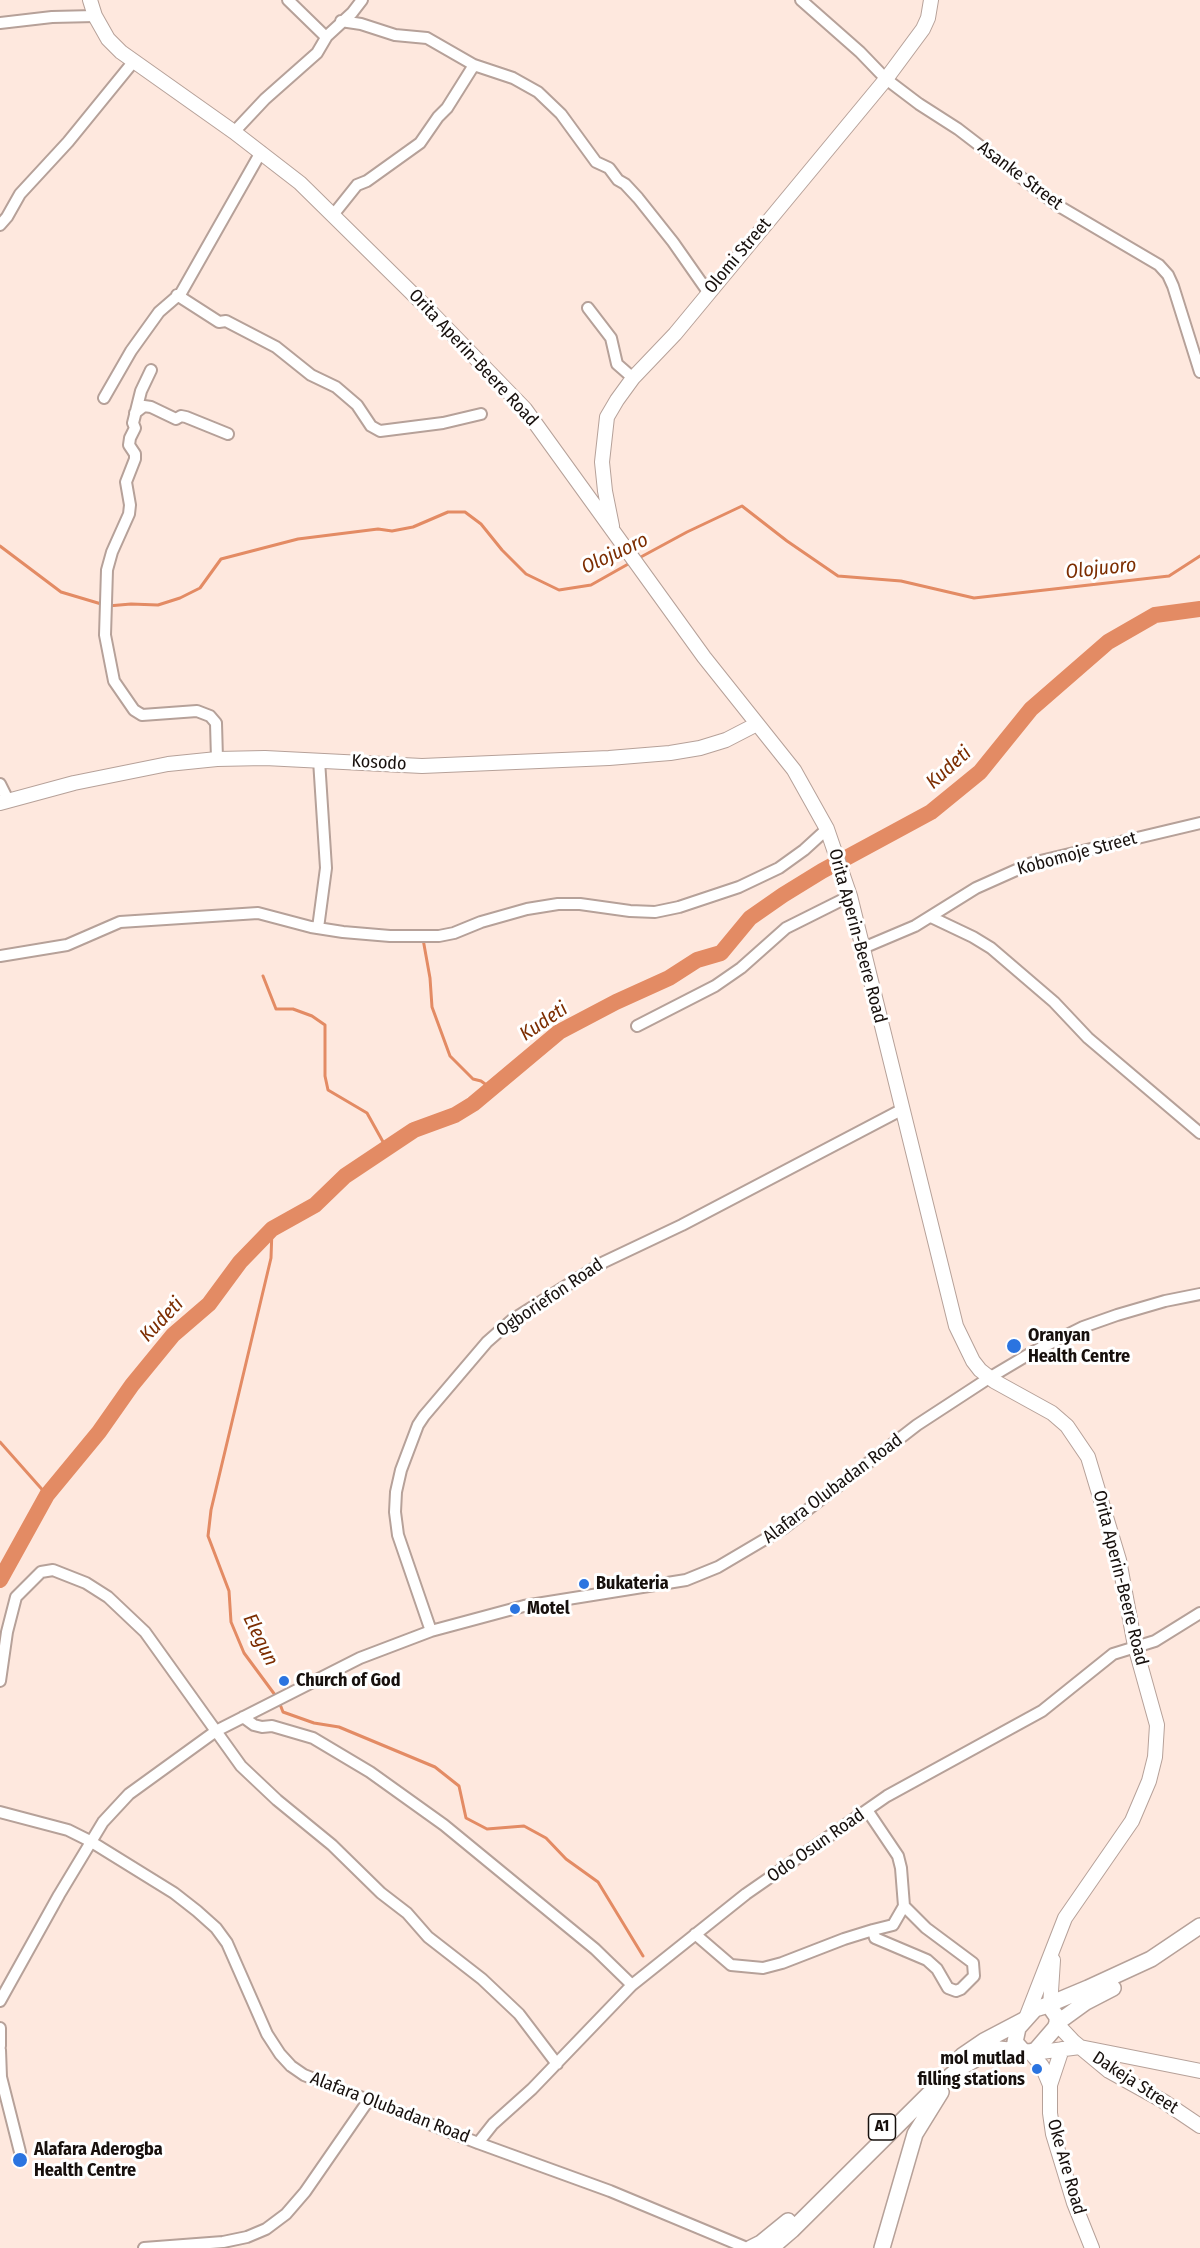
<!DOCTYPE html>
<html>
<head>
<meta charset="utf-8">
<style>
	body { margin:0 }
	canvas { display:block; background:#fee8de }
</style>
</head>
<body>
<canvas width="1200" height="2248"></canvas>
<script>
const ctx = document.querySelector('canvas').getContext('2d');
ctx.lineJoin = 'round';
const poly = rows => new Path2D(rows.map(r => 'M' + r).join(''));
function strokePath(path, color, width, dash) { ctx.strokeStyle = color; ctx.lineWidth = width; ctx.lineCap = dash ? 'butt' : 'round'; ctx.setLineDash(dash || []); ctx.stroke(path); }
function write(font, color, halo, rows, align = 'center') {
  ctx.font = font + ' "Fira Sans Condensed",sans-serif'; ctx.lineWidth = 6; ctx.setLineDash([]); ctx.textBaseline = 'middle'; ctx.strokeStyle = halo; ctx.fillStyle = color; for (const [text, x, y, turn = 0] of rows) {
    ctx.save(); ctx.translate(x, y); ctx.rotate((+turn || 0) * Math.PI / 180); ctx.textAlign = isNaN(turn) ? turn : align; if (halo) ctx.strokeText(text, 0, 0); ctx.fillText(text, 0, 0); ctx.restore();
  }
}
strokePath(poly([
	[0,546,61,592,108,606,131,604,158,605,180,598,200,588,221,559,298,539,378,529,392,531,413,527,448,512,465,512,481,524,502,550,526,574,559,590,591,585,630,563],
	[639,558,687,532,742,506,787,541,838,576,901,581,974,598,1169,576,1200,556],
	[423,939,430,978,432,1007,450,1056,473,1079,481,1081,492,1089],
	[263,976,276,1009,293,1009,312,1016,325,1025,325,1076,328,1090,367,1113,387,1149],
	[272,1229,271,1258,211,1510,208,1536,229,1591,231,1622,244,1653,278,1699,283,1712,314,1723,339,1727,435,1767,459,1786,466,1818,487,1829,524,1826,546,1838,566,1859,598,1882,643,1956],
	[0,1442,47,1495]
]), '#e38b64', 3);
strokePath(poly([
	[0,1580,47,1495,99,1432,132,1385,173,1335,209,1304,240,1262,272,1229,315,1205,345,1176,414,1130,455,1115,473,1104,559,1032,616,1002,669,978,697,960,721,953,750,918,783,895,822,871,931,812,980,772,1031,709,1108,642,1155,615,1200,609]
]), '#e38b64', 16);
const minor = poly([
	[288,0,326,37],
	[801,0,860,52,886,79,919,104,958,129,1057,205,1159,265,1168,275,1173,286,1200,372],
	[341,21,361,24,395,35,427,38,474,65,513,78,538,92,561,114,596,162,609,168,618,180,625,184,638,198,673,242,708,292],
	[0,23,52,17,95,16],
	[234,132,265,99,317,53,327,36,352,13,362,0],
	[333,215,357,185,367,181,420,143,438,117,447,108,474,65],
	[0,225,7,217,20,194,68,142,134,61],
	[177,295,219,322,226,321,276,347,311,375,336,387,357,405,371,426,380,431,443,423,481,414],
	[588,308,611,338,617,364,633,378],
	[151,370,141,391,133,423,135,428,130,438,129,445,135,454,135,459,126,482,130,505,129,514,112,552,107,570,105,635,114,681,134,710,142,715,197,711,210,716,216,723,217,759],
	[104,398,131,351,159,312,181,293,261,152],
	[135,413,144,406,151,407,176,419,181,416,186,417,228,434],
	[0,784,8,800],
	[931,917,973,937,991,948,1054,1002,1088,1038,1200,1133],
	[318,928,326,868,319,760],
	[863,948,915,926,976,888,1032,863,1200,823],
	[0,956,67,945,120,922,258,913,311,927,343,932,390,936,439,936,454,933,481,922,527,909,558,904,580,904,630,911,655,912,679,907,739,887,779,868,804,850,827,829],
	[637,1026,715,986,741,968,786,928,850,896],
	[431,1631,398,1535,395,1512,396,1492,401,1470,418,1425,424,1416,487,1342,512,1320,604,1262,682,1225,903,1109],
	[0,1681,7,1632,16,1597,41,1572,53,1570,86,1583,108,1597,145,1632,241,1766,277,1800,332,1845,381,1893,407,1913,428,1937,482,1979,519,2014,557,2064],
	[243,1717,254,1725,262,1727,272,1726,313,1738,370,1772,444,1825,595,1949,632,1985],
	[0,1812,68,1830,90,1841,174,1893,197,1911,216,1928,227,1943,267,2034,280,2054,291,2066,304,2075,478,2143,610,2191,747,2248],
	[873,1930,893,1925,904,1906],
	[695,1934,731,1965,763,1968,782,1963,844,1939,873,1930,875,1938,927,1960,937,1969,948,1988,956,1991,961,1989,974,1976,973,1963,926,1928,904,1906,901,1868,898,1856,867,1810],
	[0,2001,59,1895,103,1822,129,1794,216,1731,360,1658,431,1631,524,1606,686,1580,718,1567,784,1528,917,1425,989,1378,1031,1353,1083,1327,1117,1315,1165,1301,1200,1294],
	[0,2028,0,2046],
	[0,2050,1,2077,20,2152],
	[478,2143,493,2124,532,2089,632,1985,746,1894,887,1796,1042,1711,1113,1654,1155,1641,1200,1613],
	[144,2248,223,2242,247,2237,266,2229,286,2214,305,2192,368,2101]
]);
const major = poly([
	[90,0,95,16,108,39,121,52,234,132,300,183,426,307,525,409,704,657,794,770,827,829,850,896,956,1326,973,1361,980,1370,994,1381,1052,1413,1067,1426,1088,1457,1119,1560,1135,1646,1157,1725,1155,1757,1149,1781,1132,1821,1065,1918,1026,2018],
	[612,526,605,491,602,462,607,417,617,400,633,378,675,334,886,79,923,29,928,18,931,0],
	[0,803,74,783,168,764,217,759,265,758,422,766,609,758,670,753,700,748,726,740,757,724],
	[1050,2007,1053,1960],
	[1057,2024,1074,2042,1109,2071,1163,2101,1200,2126],
	[1062,2049,1050,2085,1050,2113,1053,2134,1074,2203,1092,2248],
	[1033,2051,1041,2052,1080,2047,1200,2071],
	[1030,2052,1042,2066,1050,2085]
]);
const highway = poly([
	[1045,2006,1088,1988,1151,1959,1200,1926],
	[1057,2023,1086,2002,1113,1988],
	[962,2056,984,2041,1024,2020],
	[751,2248,761,2243,788,2221],
	[771,2248,792,2230,933,2090,960,2068,988,2052,999,2049,1030,2052,1036,2050,1055,2028,1057,2023,1057,2017,1050,2007,1045,2006,1035,2009,1018,2028,1015,2042,1023,2051],
	[882,2248,915,2134,941,2092]
]);
strokePath(minor, '#b6a199', 14);
strokePath(major, '#b6a199', 16);
strokePath(highway, '#b6a199', 18);
strokePath(minor, '#fff', 10);
strokePath(major, '#fff', 14);
strokePath(highway, '#fff', 15);
for (const [x, y, r, color] of [
	[1014,1346,8,"#2b74e0"],
	[584,1584,6,"#2b74e0"],
	[515,1609,6,"#2b74e0"],
	[284,1681,6,"#2b74e0"],
	[1037,2069,6,"#2b74e0"],
	[20,2160,8,"#2b74e0"]
]) { const dot = new Path2D(); dot.arc(x, y, r, 0, 2 * Math.PI); ctx.fillStyle = color; ctx.fill(dot); strokePath(dot, '#fff', 2); }
for (const [x, y, w] of [
	[882,2127,27]
]) { const box = new Path2D(); box.roundRect(x - w / 2, y - 13, w, 26, 4.5); ctx.fillStyle = '#fff'; ctx.fill(box); strokePath(box, '#17100d', 1.5); }
write('bold 16px', '#17100d', null, [
	["A1",882,2127]
]);
write('18px', '#17100d', '#fff', [
	["Asanke Street",1020,176,37],
	["Olomi Street",738,256,-50],
	["Orita Aperin-Beere Road",473,358,47],
	["Kosodo",379,763,3],
	["Kobomoje Street",1077,854,-15],
	["Orita Aperin-Beere Road",857,936,75],
	["Ogboriefon Road",550,1298,-34],
	["Alafara Olubadan Road",833,1489,-37],
	["Orita Aperin-Beere Road",1120,1578,76],
	["Odo Osun Road",816,1846,-35],
	["Dakeja Street",1135,2083,33],
	["Alafara Olubadan Road",390,2108,21],
	["Oke Are Road",1066,2167,74]
]);
write('bold 18px', '#17100d', '#fff', [
	["Oranyan",1028,1336],
	["Health Centre",1028,1357],
	["Bukateria",596,1584],
	["Motel",527,1609],
	["Church of God",296,1681],
	["mol mutlad",1025,2059,"right"],
	["filling stations",1025,2080,"right"],
	["Alafara Aderogba",34,2150],
	["Health Centre",34,2171]
], 'left');
write('italic 20px', '#7c2d00', '#fff', [
	["Olojuoro",615,554,-25],
	["Olojuoro",1101,569,-6],
	["Kudeti",949,768,-42],
	["Kudeti",544,1022,-34],
	["Kudeti",162,1320,-46],
	["Elegun",260,1640,64]
]);
</script>
</body>
</html>
